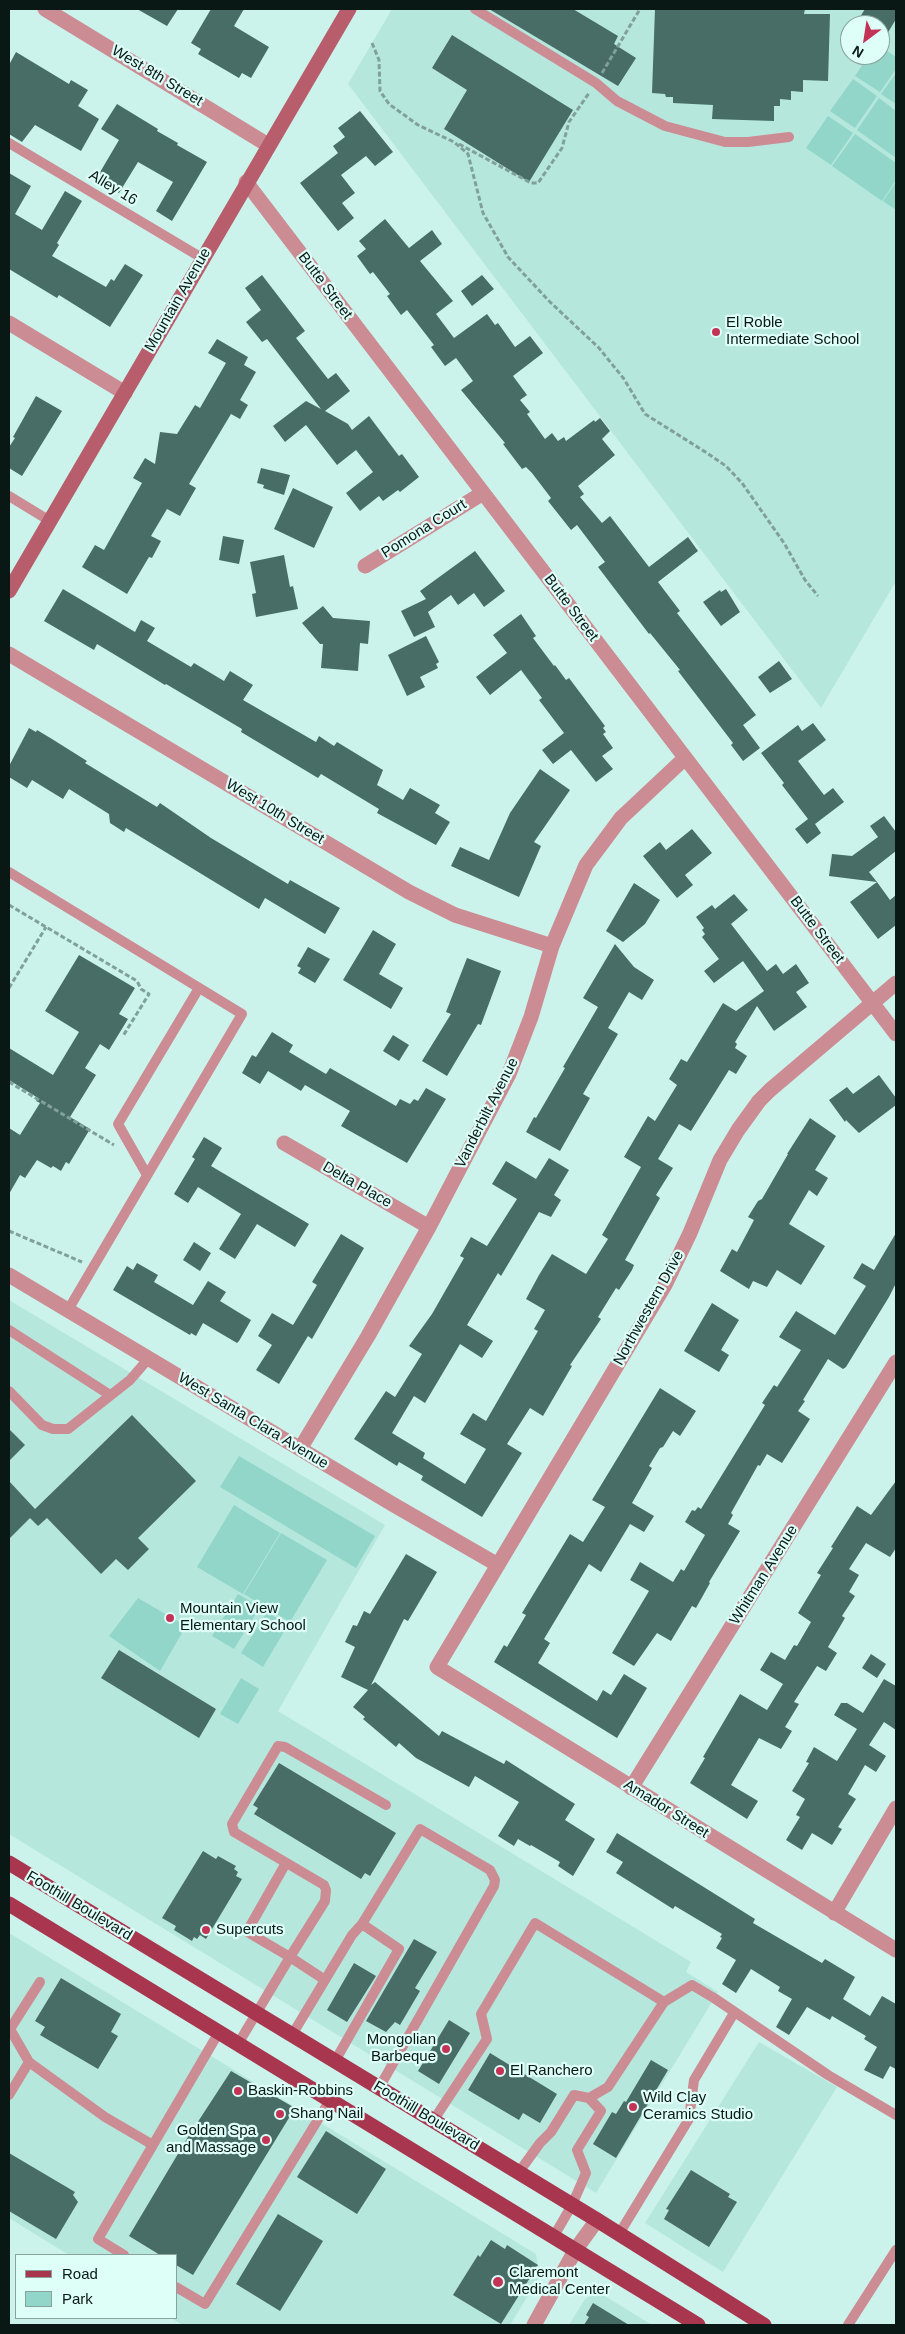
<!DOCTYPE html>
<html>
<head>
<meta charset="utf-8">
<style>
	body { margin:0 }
	#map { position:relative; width:905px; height:2334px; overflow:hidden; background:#cbf3eb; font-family:Arial,sans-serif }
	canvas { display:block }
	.frame { position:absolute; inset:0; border:10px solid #091815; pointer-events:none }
	.legend { position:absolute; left:15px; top:2254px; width:162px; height:65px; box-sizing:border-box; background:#defef8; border:1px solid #89a29d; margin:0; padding:6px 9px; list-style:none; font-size:15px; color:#091815 }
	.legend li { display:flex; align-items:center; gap:10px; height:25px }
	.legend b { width:25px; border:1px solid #89a29d }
	.north { position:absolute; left:840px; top:15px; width:50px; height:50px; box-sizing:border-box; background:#defef8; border:1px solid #89a29d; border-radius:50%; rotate:211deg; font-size:14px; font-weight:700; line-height:20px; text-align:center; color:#091815 }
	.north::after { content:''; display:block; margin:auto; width:18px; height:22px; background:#c33356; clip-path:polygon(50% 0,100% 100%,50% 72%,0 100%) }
</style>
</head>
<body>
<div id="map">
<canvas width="905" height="2334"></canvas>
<div class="frame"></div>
<ul class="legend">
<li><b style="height:6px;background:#a7364e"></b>Road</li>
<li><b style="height:14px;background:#92d6ca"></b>Park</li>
</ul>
<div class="north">N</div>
</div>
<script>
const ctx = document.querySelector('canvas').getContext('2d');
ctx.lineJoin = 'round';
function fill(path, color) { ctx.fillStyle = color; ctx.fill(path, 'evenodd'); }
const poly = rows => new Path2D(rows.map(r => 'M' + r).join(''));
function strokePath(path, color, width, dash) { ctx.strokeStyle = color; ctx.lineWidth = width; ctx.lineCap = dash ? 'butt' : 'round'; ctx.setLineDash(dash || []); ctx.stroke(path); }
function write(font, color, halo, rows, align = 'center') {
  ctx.font = font + ' Arial,sans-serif'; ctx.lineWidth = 4.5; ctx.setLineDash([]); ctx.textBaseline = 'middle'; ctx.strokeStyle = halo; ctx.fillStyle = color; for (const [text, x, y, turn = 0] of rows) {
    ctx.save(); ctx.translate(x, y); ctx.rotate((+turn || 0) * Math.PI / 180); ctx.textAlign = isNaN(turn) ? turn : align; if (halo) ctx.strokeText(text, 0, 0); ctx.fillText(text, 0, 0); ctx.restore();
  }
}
fill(poly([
	[392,9,896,9,896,581,821,708,348,84],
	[850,25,880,25,880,55,850,55],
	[9,1300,385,1525,278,1711,691,1962,686,1972,718,1992,596,2193,9,1834],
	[9,1933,536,2254,540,2276,510,2325,183,2325,171,2318,176,2318,176,2255,69,2255,9,2218],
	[759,2042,837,2087,723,2272,645,2223],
	[595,2293,605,2296,652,2325,569,2325,585,2299]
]), '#b5e7dd');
fill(poly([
	[880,46,896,57,896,69,880,92,855,76,869,55,880,55],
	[896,73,896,104,881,94],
	[853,79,877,96,855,128,830,111],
	[879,98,896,111,896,158,857,130],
	[828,116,853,133,831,165,806,148],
	[855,134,896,163,896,180,882,201,832,166],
	[896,182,896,210,883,201],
	[239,1456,375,1536,356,1568,220,1487],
	[234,1505,280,1533,243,1594,197,1567],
	[281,1533,327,1560,290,1622,244,1594],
	[238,1594,260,1607,234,1649,212,1636],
	[138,1598,186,1626,160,1671,109,1636],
	[267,1612,288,1625,263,1667,241,1653],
	[241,1678,259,1689,238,1724,220,1714]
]), '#92d6ca');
fill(poly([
	[137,9,178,9,167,26],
	[211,9,244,9,234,26,269,47,251,78,242,73,239,78,198,54,201,49,191,43],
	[489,9,573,9,618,36,614,44,636,58,618,86],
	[655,9,805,9,804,14,830,14,828,81,803,80,803,92,791,91,791,100,780,99,780,106,774,106,774,121,712,119,713,105,673,103,673,97,666,97,665,94,652,93],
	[865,9,896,9,896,19,880,46,880,25,855,25],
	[452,35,573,110,529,182,444,129,467,90,432,68],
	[16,52,69,84,71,80,88,90,78,106,99,119,81,151,35,125,22,142,9,134,9,65],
	[117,104,158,129,157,131,178,143,177,145,207,162,172,221,156,211,173,182,138,162,119,193,96,179,119,140,101,129],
	[360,111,393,152,375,166,366,156,341,175,355,193,342,203,354,218,338,231,300,183,338,153,333,146,345,137,338,128],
	[9,173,31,186,15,214,42,230,65,191,82,201,57,243,59,245,52,256,106,287,111,279,114,281,125,264,143,275,110,327,59,295,57,298,9,269],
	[385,219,409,248,432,230,442,244,420,261,453,301,436,314,454,338,487,314,495,325,498,323,515,347,530,336,543,353,513,376,527,395,520,400,530,412,527,414,545,439,552,433,558,441,564,437,566,441,594,420,595,422,600,418,610,431,602,439,615,455,578,486,584,494,580,497,602,523,610,516,649,567,688,537,698,551,658,582,680,611,677,613,756,715,743,725,760,748,743,761,731,745,733,743,678,671,680,670,650,633,649,634,598,567,605,562,577,525,571,530,548,501,551,498,532,473,526,467,522,469,503,444,505,443,461,390,473,381,456,358,445,366,431,347,434,345,407,310,401,315,387,296,390,294,373,272,370,274,357,256,366,249,359,241],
	[262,275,305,331,296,338,328,379,336,373,350,391,325,411,348,424,352,430,369,416,399,456,402,454,419,477,400,492,398,490,383,501,379,496,360,511,346,493,373,472,356,450,337,465,306,425,285,442,273,426,306,401,321,409,267,339,262,342,246,322,261,310,245,288],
	[482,275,494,289,472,306,461,291],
	[217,339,248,357,244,365,256,372,240,400,248,405,240,419,231,414,189,484,196,488,180,516,167,509,151,536,161,541,152,558,149,557,127,594,82,567,95,545,104,550,126,511,142,483,133,478,145,458,155,464,160,432,177,434,195,405,200,408,226,363,208,353],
	[36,396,62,411,22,476,9,468,9,447,15,438,13,437],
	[261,468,290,475,284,495,263,488,264,485,257,483],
	[293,488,333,507,314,548,274,529],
	[223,536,244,540,239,564,219,560],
	[475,551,505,591,484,607,474,593,458,605,451,595,428,612,435,627,414,637,401,611,426,599,420,591],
	[284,555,290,587,293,586,298,609,256,617,252,594,256,593,250,562],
	[63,589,135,632,141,620,155,628,147,641,191,667,194,663,224,681,230,671,253,685,243,700,316,742,319,736,334,746,337,742,383,770,377,785,403,800,410,788,440,805,435,813,450,822,436,845,377,813,379,809,321,774,318,778,288,760,241,732,242,729,166,684,165,685,97,644,94,650,44,621],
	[726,589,740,612,721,626,703,602,720,590,721,592],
	[323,606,333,618,370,621,368,644,360,643,358,671,321,668,323,644,320,644,302,623],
	[521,614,536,636,533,638,554,666,555,665,566,680,569,678,605,726,603,728,606,732,603,734,613,748,602,756,613,769,596,782,571,750,553,764,542,750,564,733,539,700,542,698,521,670,490,695,476,677,507,653,493,635],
	[426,636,439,662,436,664,438,668,420,677,425,687,407,696,388,655],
	[779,661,792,679,770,693,758,677],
	[813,723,826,740,798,761,824,795,833,788,844,802,815,824,821,833,807,844,795,829,808,819,782,785,784,783,761,753,798,725,802,731],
	[29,728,36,732,37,730,52,739,87,761,85,763,157,807,160,803,211,838,288,884,290,880,340,908,325,934,265,898,259,909,126,828,124,832,110,823,109,814,69,789,63,799,32,780,27,788,9,777,9,766],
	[540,769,570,790,534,842,541,846,519,897,451,866,460,847,489,860,510,813],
	[884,816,896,832,896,851,869,872,877,882,829,876,832,854,852,856,878,837,870,826],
	[692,829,712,853,685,875,693,885,677,898,643,856,660,842,666,850],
	[877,882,890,900,896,895,896,925,878,939,850,902],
	[634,883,660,900,645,924,623,942,606,931],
	[734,894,748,910,731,924,767,971,776,964,783,974,796,964,809,983,796,992,807,1007,774,1031,757,1006,735,1042,737,1044,735,1048,747,1056,736,1074,729,1070,691,1131,679,1124,658,1159,673,1168,656,1195,660,1198,625,1260,634,1265,632,1270,619,1290,616,1288,598,1317,601,1319,570,1365,572,1366,543,1416,530,1408,507,1444,522,1453,482,1517,421,1480,423,1476,399,1462,397,1466,354,1439,386,1391,395,1397,422,1354,409,1346,432,1314,464,1258,460,1256,471,1237,487,1246,517,1199,492,1184,506,1161,536,1179,549,1158,569,1170,554,1195,561,1200,551,1217,539,1212,501,1276,498,1273,467,1325,493,1341,482,1358,460,1344,425,1403,414,1396,392,1433,425,1453,423,1458,465,1484,486,1449,460,1434,473,1413,486,1421,538,1331,534,1329,545,1310,526,1299,539,1275,552,1254,586,1274,608,1239,602,1235,641,1167,624,1157,648,1116,655,1121,677,1085,669,1079,681,1059,687,1062,723,1003,736,1011,764,991,743,961,714,983,704,971,719,959,702,937,705,934,702,930,704,928,696,917,712,905,715,909],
	[373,930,396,944,379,974,403,988,391,1009,343,980],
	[615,944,634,967,654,980,642,1000,629,992,608,1028,618,1034,583,1094,590,1098,560,1151,526,1132,534,1117,536,1118,565,1068,563,1067,598,1007,583,998],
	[308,947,330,959,315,983,298,973,301,968,297,966],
	[79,955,135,988,119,1014,128,1019,109,1050,100,1044,85,1068,96,1075,70,1117,90,1129,69,1164,66,1162,61,1171,53,1166,51,1168,37,1160,25,1178,20,1175,9,1194,9,1128,20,1135,40,1103,36,1101,38,1098,9,1080,9,1048,53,1075,79,1032,45,1011],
	[467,958,501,971,481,1025,478,1024,447,1076,422,1061,451,1014,446,1012],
	[272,1032,293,1045,289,1052,326,1074,330,1068,396,1106,400,1099,410,1104,414,1099,418,1101,426,1088,446,1099,407,1163,341,1126,350,1111,305,1085,301,1091,268,1071,260,1084,242,1073,252,1055,256,1057],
	[393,1035,409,1045,399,1061,383,1051],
	[879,1075,896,1098,896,1105,859,1133,846,1120,845,1122,829,1100,847,1087,853,1094],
	[810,1118,836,1136,815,1170,828,1178,817,1196,809,1190,789,1224,825,1246,801,1285,777,1270,767,1287,753,1281,749,1289,720,1271,732,1249,737,1252,754,1220,748,1217,758,1201,762,1199,788,1154,787,1154],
	[204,1137,222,1148,211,1166,309,1224,295,1247,257,1224,235,1259,219,1249,241,1214,198,1187,188,1203,174,1194,195,1159,192,1157],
	[896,1233,896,1283,889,1297,846,1367,843,1369,828,1359,803,1400,805,1401,798,1411,810,1419,782,1463,767,1454,760,1466,758,1465,731,1513,733,1515,728,1524,740,1531,709,1582,710,1583,696,1608,692,1606,671,1641,657,1633,634,1666,612,1653,649,1591,630,1580,640,1562,673,1582,681,1569,684,1571,705,1535,685,1522,692,1510,695,1511,698,1507,701,1509,765,1405,762,1403,774,1385,777,1387,801,1350,779,1337,796,1311,835,1335,866,1286,853,1278,862,1263,874,1270],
	[341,1234,364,1248,312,1339,308,1336,279,1384,256,1370,272,1345,258,1336,272,1313,293,1325,317,1285,312,1282],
	[194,1242,211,1253,200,1271,183,1260],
	[137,1263,158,1275,154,1282,193,1305,208,1281,226,1292,220,1301,251,1320,239,1341,237,1343,203,1323,196,1336,191,1333,190,1335,113,1290,127,1266,133,1270],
	[712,1303,739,1320,721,1350,729,1355,719,1372,684,1351],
	[660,1388,696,1411,680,1436,673,1431,663,1447,660,1448,649,1466,652,1468,632,1503,654,1516,644,1532,630,1524,601,1572,589,1564,544,1639,550,1643,538,1663,597,1701,603,1690,611,1695,624,1674,647,1688,617,1738,494,1662,504,1645,507,1647,526,1615,522,1613,570,1534,583,1542,605,1507,592,1500],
	[132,1415,196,1481,138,1538,149,1549,128,1570,116,1559,101,1574,47,1518,38,1526,30,1518,9,1539,9,1481,35,1509],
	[9,1429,25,1445,9,1461],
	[896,1481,896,1548,890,1557,866,1543,849,1569,859,1575,849,1592,855,1596,842,1616,845,1618,828,1647,837,1653,826,1671,817,1666,794,1702,799,1704,785,1727,792,1731,781,1749,759,1738,731,1785,758,1801,747,1819,690,1783,705,1758,703,1757,740,1694,767,1710,783,1684,760,1670,771,1652,785,1660,794,1645,797,1646,811,1622,798,1613,821,1575,817,1573,833,1548,831,1547,857,1506,871,1515],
	[406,1554,437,1572,408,1621,404,1619,371,1685,375,1682,439,1736,442,1731,504,1764,506,1760,575,1804,565,1820,595,1839,573,1876,558,1866,560,1862,531,1845,530,1846,518,1839,514,1846,498,1836,519,1802,475,1776,469,1787,416,1758,399,1743,396,1747,363,1719,365,1717,353,1707,368,1690,341,1677,355,1647,345,1642,353,1625,357,1626,364,1611,370,1614],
	[119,1650,216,1709,199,1738,101,1678],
	[871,1654,886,1664,877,1678,862,1668],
	[884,1679,896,1686,896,1730,884,1722,869,1745,886,1756,876,1772,865,1765,848,1794,856,1799,838,1827,842,1829,832,1845,812,1833,802,1850,786,1840,800,1817,796,1815,805,1799,792,1791,809,1763,806,1762,814,1747,837,1761,857,1729,834,1715,841,1703,847,1703,863,1713],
	[279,1763,396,1833,370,1876,365,1873,361,1879,254,1814,258,1808,253,1805],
	[617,1833,755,1919,753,1923,822,1963,825,1959,855,1977,843,1999,870,2016,882,1996,896,2004,896,2069,890,2066,883,2079,864,2070,877,2047,864,2039,866,2036,832,2016,830,2020,807,2007,789,2035,776,2027,792,1999,778,1991,780,1987,751,1969,736,1993,722,1984,736,1960,716,1948,722,1938,720,1937,722,1934,675,1906,673,1909,616,1873,623,1862,606,1852],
	[203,1851,216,1859,218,1856,236,1866,234,1869,238,1872,236,1876,242,1879,206,1939,200,1935,197,1939,194,1937,192,1941,174,1930,176,1926,162,1918],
	[414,1939,437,1952,415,1988,420,1991,400,2025,395,2022,386,2032,366,2021],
	[354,1963,376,1976,347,2022,327,2010],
	[61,1978,121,2014,111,2032,118,2036,98,2069,40,2035,45,2027,35,2021],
	[449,2020,470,2033,439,2084,418,2071],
	[490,2053,557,2094,540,2123,523,2113,519,2120,468,2090],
	[651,2060,668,2070,616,2158,593,2144,612,2112,616,2114,624,2101,626,2102],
	[231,2071,295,2108,193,2275,176,2265,176,2255,160,2255,129,2236,188,2137],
	[326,2131,386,2169,357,2214,297,2177],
	[9,2153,75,2192,73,2195,78,2202,56,2239,9,2211],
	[691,2170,730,2194,728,2197,737,2202,709,2247,664,2219,669,2210,666,2209],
	[278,2214,323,2241,280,2311,236,2284],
	[491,2240,505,2249,507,2245,538,2265,501,2324,453,2295,478,2255,480,2257],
	[593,2303,629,2325,584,2325,589,2317,586,2315]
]), '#486c66');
strokePath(poly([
	[372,43,379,60,380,91,389,104,418,125,454,142,468,154,483,213,508,257,549,301,599,348,624,379,645,414,707,453,726,466,742,483,784,543,805,580,818,596],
	[602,73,640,9],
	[459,144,531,183,538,183,562,148,569,122,589,93],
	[9,905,137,981,141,989,149,994,123,1036],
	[9,988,46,927],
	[9,1082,114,1145],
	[9,1231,82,1262]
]), '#81a09a', 3, [5, 2.5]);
strokePath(poly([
	[475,9,596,83,617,101,665,126,725,142,748,142,789,137],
	[9,143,202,258],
	[9,496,50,521],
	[9,872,242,1014,68,1310],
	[147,1175,118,1124,199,988],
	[9,1330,110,1395],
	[9,1391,42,1425,53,1429,68,1429,130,1380,149,1358],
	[286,1863,249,1928,249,1933,290,1957,325,1901,326,1890,324,1885,234,1832,232,1824,278,1746,285,1747,386,1805],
	[40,1982,10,2029,29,2062,105,2117,153,2145],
	[664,2002,692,1985,714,1998,828,2075,896,2115],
	[292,2035,352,1935,362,1924,420,1829,490,1870,495,1880,494,1886,379,2088],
	[238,2044,290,1957,325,1980],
	[335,2061,399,1949,362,1924],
	[9,2095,29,2062],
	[433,2121,487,2039,481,2014,535,1923,664,2002,608,2087,589,2098],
	[519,2172,540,2143,551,2132,574,2095,589,2098,601,2111,577,2150,586,2173,572,2205,554,2236],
	[619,2234,689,2119,694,2080,734,2013],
	[124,2255,98,2239,219,2032],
	[176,2287,205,2304,330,2100],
	[848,2325,896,2250]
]), '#cc8c93', 10);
strokePath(poly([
	[45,9,268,145],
	[246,182,896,1034],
	[9,323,125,393],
	[365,566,483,493],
	[9,654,409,892,455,915,552,946],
	[896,983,770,1090,759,1101,738,1130,720,1160,690,1233,665,1285,437,1667,896,1950],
	[284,1143,429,1227],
	[9,1275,394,1505,498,1565],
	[300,1449,368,1336,429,1227,509,1074,531,1017,552,946,586,865,621,818,685,758],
	[631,1788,896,1362],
	[834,1913,896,1808],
	[534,2325,576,2249,597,2220]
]), '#cc8c93', 15);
strokePath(poly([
	[9,591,349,9]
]), '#b85d6b', 15);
strokePath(poly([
	[9,1863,597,2220,764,2325],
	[9,1904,698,2325]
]), '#a7364e', 15);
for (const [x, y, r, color] of [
	[716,332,5,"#c33356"],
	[170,1618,5,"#c33356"],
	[206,1930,5,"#c33356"],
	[446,2049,5,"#c33356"],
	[500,2071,5,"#c33356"],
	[238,2091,5,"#c33356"],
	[633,2107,5,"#c33356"],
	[280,2114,5,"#c33356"],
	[266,2140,5,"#c33356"],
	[498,2282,6,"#c33356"]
]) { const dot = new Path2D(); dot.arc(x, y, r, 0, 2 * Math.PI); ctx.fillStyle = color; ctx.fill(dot); strokePath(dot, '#defef8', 2); }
write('15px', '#091815', '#defef8', [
	["West 8th Street",157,76,31],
	["Alley 16",113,188,31],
	["Butte Street",325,286,53],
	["Mountain Avenue",178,300,-60],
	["Pomona Court",424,529,-32],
	["Butte Street",571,608,53],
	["West 10th Street",275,812,31],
	["Butte Street",817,930,53],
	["Vanderbilt Avenue",487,1113,-63],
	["Delta Place",357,1185,30],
	["Northwestern Drive",649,1308,-61],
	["West Santa Clara Avenue",253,1421,31],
	["Whitman Avenue",764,1575,-58],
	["Amador Street",666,1809,32],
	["Foothill Boulevard",79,1906,31],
	["Foothill Boulevard",426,2116,31]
]);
write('15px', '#091815', '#defef8', [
	["El Roble",726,323],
	["Intermediate School",726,340],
	["Mountain View",180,1609],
	["Elementary School",180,1626],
	["Supercuts",216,1930],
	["Mongolian",436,2040,"right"],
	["Barbeque",436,2057,"right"],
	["El Ranchero",510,2071],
	["Baskin-Robbins",248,2091],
	["Wild Clay",643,2098],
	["Ceramics Studio",643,2115],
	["Shang Nail",290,2114],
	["Golden Spa",256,2131,"right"],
	["and Massage",256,2148,"right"],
	["Claremont",509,2273],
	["Medical Center",509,2290]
], 'left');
</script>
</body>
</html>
